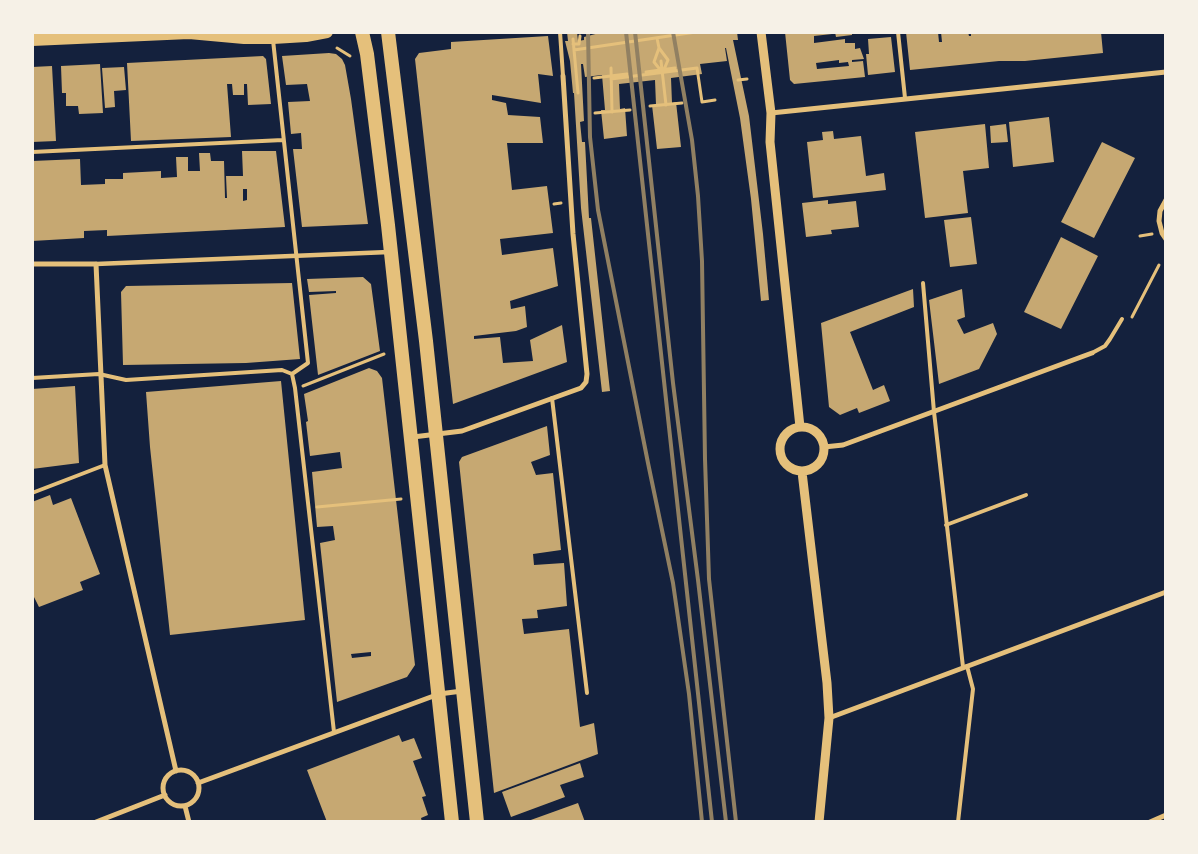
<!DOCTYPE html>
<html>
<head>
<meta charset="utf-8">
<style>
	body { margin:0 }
	#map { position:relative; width:1198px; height:854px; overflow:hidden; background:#14213d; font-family:Barlow,sans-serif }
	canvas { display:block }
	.frame { position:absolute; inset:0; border:34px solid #f6f1e7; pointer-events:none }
</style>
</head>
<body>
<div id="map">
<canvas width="1198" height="854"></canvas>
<div class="frame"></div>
</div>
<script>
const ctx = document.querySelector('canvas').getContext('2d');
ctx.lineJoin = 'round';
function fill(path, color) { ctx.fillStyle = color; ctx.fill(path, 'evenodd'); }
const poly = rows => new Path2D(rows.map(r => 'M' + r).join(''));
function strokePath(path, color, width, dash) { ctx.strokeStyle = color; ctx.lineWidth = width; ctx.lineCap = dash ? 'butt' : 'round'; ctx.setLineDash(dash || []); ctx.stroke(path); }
fill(poly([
	[567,32,577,32,578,41,584,40,584,37,603,32,737,32,738,40,733,40,749,116,763,234,769,300,761,301,751,199,740,118,726,48,725,48,727,61,700,64,702,74,671,78,672,103,676,102,681,147,657,149,652,105,656,105,655,80,619,84,620,109,625,108,627,136,604,139,601,110,605,110,602,75,585,77,583,64,581,64,584,121,580,122,582,142,585,142,589,218,591,218,610,391,602,392,581,208,574,93,573,93,570,61,565,41,568,41],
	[785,32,832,32,832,34,814,36,814,43,845,39,845,43,855,43,855,49,860,48,864,59,852,60,852,62,863,61,865,77,794,84,790,80],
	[839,60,839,63,848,62,849,66,817,69,816,63],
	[835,32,852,32,852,35,836,37],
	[906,32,938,32,939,42,942,42,941,32,968,32,969,36,971,36,971,32,1101,32,1103,53,1025,61,999,61,910,70],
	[548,36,553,76,538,74,541,103,492,95,492,100,506,103,508,115,540,117,543,143,507,143,512,190,547,186,553,233,500,239,502,255,553,248,558,286,510,301,511,309,525,306,527,327,516,331,474,336,474,339,500,337,503,363,533,361,530,340,562,325,567,362,453,404,415,59,419,53,451,49,451,42],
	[891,37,895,72,868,75,866,54,869,54,868,39],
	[329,53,336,54,342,59,345,65,351,99,368,224,302,227,293,149,302,149,301,133,291,134,288,102,310,101,307,84,286,85,282,56],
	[263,56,266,59,271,104,248,105,247,84,244,84,244,95,233,95,232,84,227,84,231,137,131,141,127,63],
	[100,64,103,113,79,114,78,106,66,106,66,93,62,93,61,66],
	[52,66,56,141,32,142,32,67],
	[124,67,126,90,114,91,115,107,105,108,102,68],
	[1049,117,1054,162,1013,167,1009,122],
	[985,124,989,168,963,171,968,213,925,218,915,132],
	[1006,124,1008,142,991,143,990,126],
	[833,131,834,139,861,136,866,176,884,173,886,190,813,198,807,142,823,140,822,132],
	[1102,142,1135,158,1094,238,1061,222],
	[242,151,276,151,285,227,107,236,107,230,84,231,84,238,32,241,32,161,80,159,81,185,105,184,105,179,123,179,123,173,161,171,161,178,177,177,176,157,188,157,188,171,200,171,199,153,210,153,211,161,224,161,225,198,227,198,226,176,243,176],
	[243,189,247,189,247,200,243,201],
	[828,200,828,204,856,201,859,227,831,230,832,234,806,237,802,203],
	[971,217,977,264,950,267,944,220],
	[1061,237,1098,256,1061,329,1024,312],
	[363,277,371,284,380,351,318,375,309,295,336,293,336,291,309,292,307,279],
	[292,283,300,359,246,363,123,365,121,292,126,286],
	[913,289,914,307,850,332,873,390,884,385,890,401,859,413,857,408,840,415,829,407,821,323],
	[962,289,965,317,957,320,964,334,993,323,997,334,979,369,939,384,929,300],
	[369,368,377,371,382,378,415,665,407,677,337,702,320,543,335,540,333,526,317,527,312,472,342,468,340,452,310,456,306,422,308,421,304,394],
	[371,652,371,656,352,658,351,654],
	[281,381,305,620,170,635,150,447,146,392],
	[75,386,79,463,32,469,32,389],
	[547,426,550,455,531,462,536,475,553,473,561,550,533,554,534,565,564,563,567,606,537,610,538,618,522,619,524,634,569,629,580,727,594,723,598,754,494,793,459,462,462,457],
	[50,495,53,505,71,498,100,574,80,582,83,590,39,607,32,593,32,502],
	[399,735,402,742,414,738,422,758,413,761,426,796,422,797,428,815,421,818,422,822,327,822,307,770],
	[580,763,584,777,560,785,565,797,511,817,502,792],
	[578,803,585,822,528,822,528,821]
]), '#c6a872');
strokePath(poly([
	[657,38,659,48,668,60,663,72],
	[573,39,578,93],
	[573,44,579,44,580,36],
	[337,48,350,56],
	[659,48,654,62,662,72],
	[574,50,696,32],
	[661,61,666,105],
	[611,68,612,112],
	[646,72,675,68],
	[594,78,627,74],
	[611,79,697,68,702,102,715,100],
	[738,80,747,79],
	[650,106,682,103],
	[595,113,630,110],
	[554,204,561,203],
	[1140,236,1152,234],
	[1132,317,1159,265],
	[303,386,384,354],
	[317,507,401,499]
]), '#e5c07b', 3);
strokePath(poly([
	[560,32,563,76],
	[898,32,905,98],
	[273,40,308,363,292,374,295,388,334,732],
	[32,152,283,140],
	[923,283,934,412,963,667],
	[1092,353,1105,346,1110,339,1122,319],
	[32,378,99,374,126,380,282,370,292,374],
	[552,398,587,693],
	[32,493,105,465],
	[946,525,1026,495],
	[958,822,973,689,967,666]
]), '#e5c07b', 4);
strokePath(poly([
	[96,264,389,252]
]), '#e5c07b', 4.5);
strokePath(poly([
	[771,113,1166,72],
	[1166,200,1160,211,1159,221,1162,233,1166,239],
	[32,264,96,264,105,465,176,771],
	[413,437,462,431,581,388,586,382,587,374,573,234,563,76],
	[824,447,843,445,1092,353],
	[829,718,1166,592],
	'163 788a18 18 0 1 1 36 0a18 18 0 1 1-36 0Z',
	[198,783,439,694,462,691],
	[185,806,189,822],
	[96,822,165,795],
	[1150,822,1166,815]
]), '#e5c07b', 5);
strokePath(poly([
	[761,32,771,113,770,142,800,427],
	'780 449a22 22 0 1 1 44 0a22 22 0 1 1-44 0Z',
	[802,472,827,683,829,718,819,822]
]), '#e5c07b', 9);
strokePath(poly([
	[32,40,189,33,244,38,273,38,306,36,327,32]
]), '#e5c07b', 12);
strokePath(poly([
	[362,32,367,54,388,225,452,822],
	[388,32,426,341,477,822]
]), '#e5c07b', 14);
strokePath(poly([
	[588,32,590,137,598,210,648,463,673,583,689,694,702,822],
	[626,32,712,822],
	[635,32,673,383,698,580,726,822],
	[673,32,692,140,698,196,702,261,705,459,709,579,736,822]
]), '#918062', 4);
</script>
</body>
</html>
